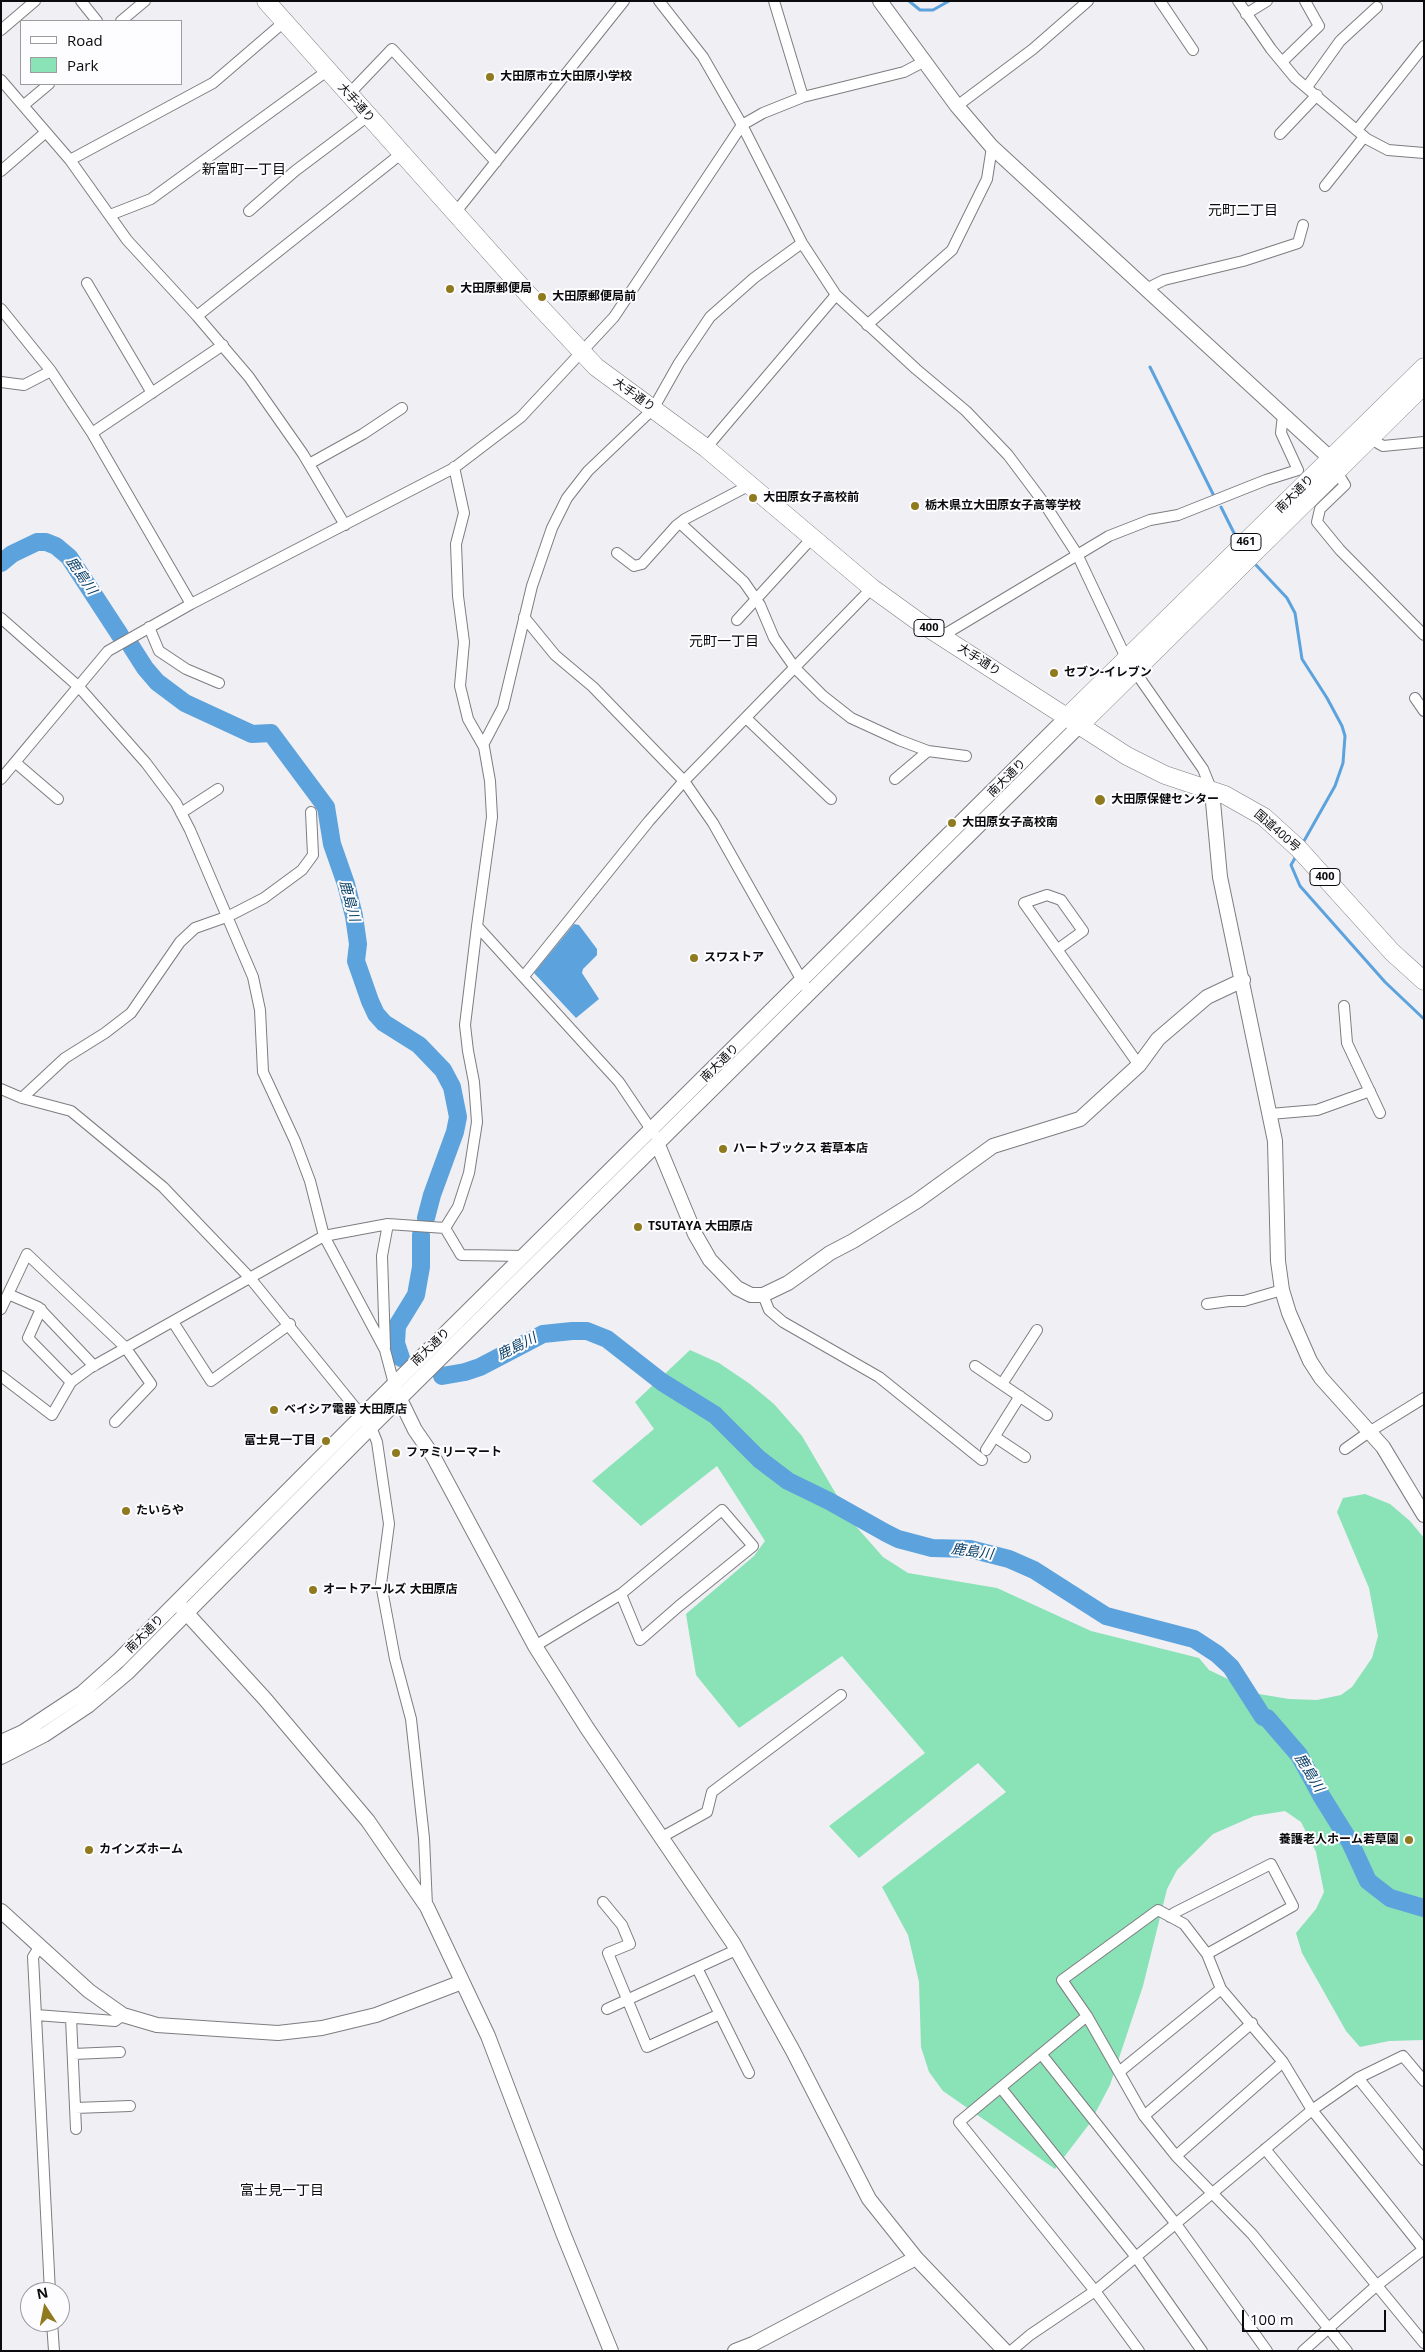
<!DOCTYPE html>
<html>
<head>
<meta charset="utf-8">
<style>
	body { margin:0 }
	#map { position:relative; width:1425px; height:2352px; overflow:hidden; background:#f0eff4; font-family:"Open Sans",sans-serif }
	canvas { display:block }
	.frame { position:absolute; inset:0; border:2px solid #0b0b0d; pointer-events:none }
	.legend { position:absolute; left:20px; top:20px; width:162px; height:65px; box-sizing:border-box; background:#fdfdff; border:1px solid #9c9c9e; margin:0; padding:6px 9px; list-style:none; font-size:15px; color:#0b0b0d }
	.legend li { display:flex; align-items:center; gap:10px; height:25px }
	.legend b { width:25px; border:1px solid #9c9c9e }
	.north { position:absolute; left:20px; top:2282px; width:50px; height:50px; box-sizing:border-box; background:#fdfdff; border:1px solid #9c9c9e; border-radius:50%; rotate:349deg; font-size:14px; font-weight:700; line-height:20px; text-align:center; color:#0b0b0d }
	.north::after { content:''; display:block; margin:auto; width:18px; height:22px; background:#8f7a1f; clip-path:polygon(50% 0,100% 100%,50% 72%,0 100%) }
	.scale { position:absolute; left:1242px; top:2310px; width:144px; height:22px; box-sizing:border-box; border:2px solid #0b0b0d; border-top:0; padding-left:6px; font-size:15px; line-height:18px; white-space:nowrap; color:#0b0b0d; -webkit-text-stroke:4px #fdfdff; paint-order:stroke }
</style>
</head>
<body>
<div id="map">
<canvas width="1425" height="2352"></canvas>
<div class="frame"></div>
<ul class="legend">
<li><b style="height:6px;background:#fff"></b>Road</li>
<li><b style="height:14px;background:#8ae2b7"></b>Park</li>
</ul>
<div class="north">N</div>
<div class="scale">100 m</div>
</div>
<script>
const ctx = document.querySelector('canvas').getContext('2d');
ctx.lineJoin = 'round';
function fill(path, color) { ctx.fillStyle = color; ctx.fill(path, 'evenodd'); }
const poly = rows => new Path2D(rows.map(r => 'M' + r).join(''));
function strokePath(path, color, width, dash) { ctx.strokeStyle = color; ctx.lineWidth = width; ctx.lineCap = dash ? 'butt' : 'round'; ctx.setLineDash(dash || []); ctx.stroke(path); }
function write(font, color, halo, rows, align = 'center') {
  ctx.font = font + ' "Open Sans","Noto Sans JP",sans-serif'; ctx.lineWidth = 4; ctx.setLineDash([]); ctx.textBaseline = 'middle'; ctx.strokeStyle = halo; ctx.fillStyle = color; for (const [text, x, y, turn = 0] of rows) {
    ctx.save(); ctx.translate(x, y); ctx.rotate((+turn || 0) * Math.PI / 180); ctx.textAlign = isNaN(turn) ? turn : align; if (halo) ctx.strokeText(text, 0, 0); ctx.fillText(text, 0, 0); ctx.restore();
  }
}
fill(poly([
	[690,1350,719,1363,750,1384,774,1404,802,1436,853,1523,883,1557,908,1573,997,1588,1091,1631,1199,1658,1209,1670,1259,1694,1289,1699,1317,1700,1341,1695,1352,1687,1372,1658,1378,1636,1369,1588,1337,1512,1343,1498,1365,1494,1390,1504,1410,1521,1424,1538,1424,2040,1389,2041,1360,2047,1346,2031,1302,1953,1296,1933,1316,1909,1324,1892,1316,1852,1301,1822,1285,1811,1254,1816,1213,1834,1177,1870,1167,1889,1143,1986,1110,2085,1090,2123,1055,2169,943,2091,929,2072,921,2047,919,1982,908,1935,882,1887,1006,1792,978,1763,859,1858,829,1826,925,1753,842,1656,739,1728,696,1675,686,1614,754,1556,765,1541,717,1466,641,1526,592,1481,654,1429,635,1402]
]), '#8ae2b7');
fill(poly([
	[574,924,579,925,597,949,597,955,583,969,582,973,599,999,576,1018,534,973]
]), '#5ca2dc');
strokePath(poly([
	[909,1,920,10,933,10,949,1],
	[1150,367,1213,494],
	[1221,507,1237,539],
	[1256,565,1287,598,1295,613,1302,659,1327,698,1342,726,1345,736,1343,763,1335,786,1304,841],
	[1295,858,1291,865,1300,886,1385,982,1424,1019]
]), '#5ca2dc', 3);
strokePath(poly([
	[1,563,12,554,37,542,46,542,56,546,69,557,120,635],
	[131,646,145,668,157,682,185,703,252,734,271,733,326,807,332,844,346,884,354,916,358,944,356,961,370,1001,376,1014,384,1023,419,1045,443,1070,452,1087,458,1117,455,1132,432,1195,426,1218],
	[401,1358,396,1343,397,1326,416,1295,421,1267,421,1235],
	[442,1376,465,1372,480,1367,543,1334,572,1331,587,1331,607,1339,662,1382,715,1415,759,1459,788,1481,829,1501,886,1533,898,1539,932,1548,970,1549,1009,1559,1034,1570,1106,1616,1194,1639,1217,1654,1231,1667,1263,1717,1267,1718,1299,1755,1322,1797,1350,1842,1368,1881,1390,1898,1424,1908]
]), '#5ca2dc', 18);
const street = poly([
	[81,1,97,21],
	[659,1,703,57,742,125,802,243,836,295,916,369,966,411,1008,455,1044,503,1077,554,1127,660,1203,769,1212,791],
	[774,1,803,97],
	[1160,1,1193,50],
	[1238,1,1271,49,1295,78,1367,139,1388,150,1424,153],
	[1246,14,1267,1],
	[121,21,145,1],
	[1,30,35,1],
	[1282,62,1319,26,1305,1],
	[1,80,70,160,127,240,197,316,249,377,303,454,345,525],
	[1307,87,1340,41,1377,7],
	[349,94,392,49,496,162],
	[24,105,49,84],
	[957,106,1033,49,1088,1],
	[1357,130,1424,46],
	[1280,134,1317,95],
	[70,160,213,83,284,22],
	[1,171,46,132],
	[1325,186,1364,137],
	[249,211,295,171,368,116],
	[455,213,624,1],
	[110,215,151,199,327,71],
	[87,283,152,393],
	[1146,289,1164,280,1243,261,1298,243,1303,225],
	[1,309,51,371],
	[197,316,402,153],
	[867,325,952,250,987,179,992,147],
	[1,382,24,385,51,371,92,433,191,604],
	[92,433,223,345],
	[1369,438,1383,446,1424,442],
	[706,448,836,295],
	[309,464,363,434,402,408],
	[454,467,464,513,456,544,458,596,464,642,460,686,468,719,484,747,490,781,492,817,477,926,619,1082,654,1134],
	[1337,472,1345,485,1320,509,1317,522,1340,550,1424,635],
	[680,523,744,582,760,605,774,638,795,668,823,696,851,718,899,740,928,751,966,756],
	[617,553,634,566,642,564,676,526,685,519,750,485],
	[524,617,555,655,593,687,684,781,713,823,809,993],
	[1,618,79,687,146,763,176,803,190,830,253,977,260,1010,263,1072,295,1141,310,1181,324,1236,385,1350,394,1384],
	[737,620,812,538],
	[149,627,159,651,186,669,219,683],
	[942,636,1109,536,1150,520,1178,515,1266,480,1298,470,1281,433,1283,415],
	[1415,698,1424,711],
	[746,718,831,799],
	[483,745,503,707,532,586,552,528,567,498,588,471,653,409,679,363,710,317,754,278,802,243],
	[16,763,58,799],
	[1,779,108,651,191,604,454,468,521,417,614,317,742,125,763,113,803,97,904,72,925,61],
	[895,779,928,751],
	[181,813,218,789],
	[1058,949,1083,931,1061,900,1047,895,1024,903,1139,1065],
	[524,976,649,821,684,781,872,588],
	[1344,1006,1347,1043,1380,1113],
	[1,1089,22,1098,71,1111,163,1187,250,1278,371,1427,377,1442,389,1524,381,1584,395,1659,411,1719,424,1838,427,1906],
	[22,1098,65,1058,105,1033,131,1013,180,942,195,928,229,916,264,898,302,870,313,855,311,812],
	[1270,1114,1317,1110,1370,1091],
	[445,1228,461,1255,525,1256],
	[8,1294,38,1307,94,1366],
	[763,1295,769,1310,783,1322,879,1377,982,1460],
	[1207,1304,1229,1301,1244,1301,1282,1290],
	[1,1309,27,1254,125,1347,151,1384,115,1422],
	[41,1309,28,1338,71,1382],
	[173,1322,211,1381,290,1324],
	[385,1347,382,1256,388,1224],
	[975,1366,1047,1415],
	[1,1376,52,1415,71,1382,90,1368,324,1236,388,1224,445,1228,458,1207,469,1173,477,1122,474,1082,468,1051,465,1025,477,926],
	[1002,1384,1037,1330],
	[995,1437,1025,1457],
	[1345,1449,1369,1432,1424,1398],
	[986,1450,1020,1396],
	[722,1510,753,1546,679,1606,640,1640,621,1594,722,1510],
	[535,1646,621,1594],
	[662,1837,707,1812,712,1792,841,1695],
	[603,1902,622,1925,630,1944,608,1953,647,2047,720,2014],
	[1170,1917,1174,1913,1271,1864,1293,1906,1207,1954],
	[40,1946,33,1957,50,2292],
	[697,1968,749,2073],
	[607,2009,736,1950],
	[36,2015,115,2021,123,2015],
	[1087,2016,959,2122,1095,2291,1139,2351],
	[71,2018,76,2129],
	[73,2054,120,2052],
	[1042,2055,1176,2224,1267,2351],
	[1119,2072,1221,1989],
	[1358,2078,1403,2056,1424,2081],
	[1001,2088,1136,2257,1202,2351],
	[75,2108,130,2106],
	[1144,2116,1252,2023],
	[1265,2149,1424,2343],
	[1176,2156,1283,2062],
	[52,2322,54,2351],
	[1011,2351,1030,2335,1095,2291,1312,2110,1358,2078,1424,2160],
	[1303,2351,1376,2286,1424,2249],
	[1347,2351,1252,2234,1176,2156,1144,2116,1087,2016,1062,1980,1158,1910,1184,1924,1207,1954,1221,1989,1283,2062,1312,2110,1424,2250]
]);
const secondary = poly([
	[880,1,957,106,992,147,1330,458,1335,467],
	[1212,791,1220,877,1275,1141,1278,1261,1282,1290,1289,1313,1310,1361,1321,1378,1383,1447,1424,1515],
	[658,1145,695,1234,710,1260,737,1288,751,1295,763,1295,788,1283,830,1253,853,1241,917,1201,993,1146,1080,1119,1139,1065,1158,1039,1207,997,1243,980],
	[397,1393,415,1430,433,1456,535,1646,587,1728,733,1943,793,2051,869,2199,916,2258,1005,2351],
	[181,1607,265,1699,368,1821,427,1907,488,2036,563,2233,611,2351],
	[1,1742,23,1732,82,1693,119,1660,362,1416,1067,717],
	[1,1757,44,1735,89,1705,127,1673,371,1427,1080,725],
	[1,1911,89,1991,123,2015,157,2025,278,2033,322,2028,376,2015,462,1982],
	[735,2351,753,2344,916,2258]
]);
const highway = poly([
	[266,1,525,291,596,367,706,448,872,588,919,622,1127,756,1165,775,1225,795,1264,817,1298,848,1392,952,1424,981],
	[1067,717,1424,367],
	[1080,725,1424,385]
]);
strokePath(street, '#7d7d81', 12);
strokePath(secondary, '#7d7d81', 16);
strokePath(highway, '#7d7d81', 19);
strokePath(street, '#fff', 10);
strokePath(secondary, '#fff', 14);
strokePath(highway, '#fff', 18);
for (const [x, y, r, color] of [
	[490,77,5,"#8f7a1f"],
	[450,289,5,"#8f7a1f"],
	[542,297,5,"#8f7a1f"],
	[753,498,5,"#8f7a1f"],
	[915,506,5,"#8f7a1f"],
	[1054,673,5,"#8f7a1f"],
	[1100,800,6,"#8f7a1f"],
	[952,823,5,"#8f7a1f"],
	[694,958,5,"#8f7a1f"],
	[723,1149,5,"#8f7a1f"],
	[638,1227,5,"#8f7a1f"],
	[274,1410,5,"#8f7a1f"],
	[326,1441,5,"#8f7a1f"],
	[396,1453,5,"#8f7a1f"],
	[126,1511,5,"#8f7a1f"],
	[313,1590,5,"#8f7a1f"],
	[1409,1840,5,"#8f7a1f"],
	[89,1850,5,"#8f7a1f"]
]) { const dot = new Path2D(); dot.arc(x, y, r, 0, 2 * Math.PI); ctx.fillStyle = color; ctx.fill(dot); strokePath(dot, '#fdfdff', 2); }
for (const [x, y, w] of [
	[1246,542,30],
	[929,628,30],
	[1325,877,30]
]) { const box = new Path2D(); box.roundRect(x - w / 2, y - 8.5, w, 17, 4); ctx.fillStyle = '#fdfdff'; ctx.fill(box); strokePath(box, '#0b0b0d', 1); }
write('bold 11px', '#0b0b0d', null, [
	["461",1246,542],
	["400",929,628],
	["400",1325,877]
]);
write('bold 12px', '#0b0b0d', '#fdfdff', [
	["大田原市立大田原小学校",500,77],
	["大田原郵便局",460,289],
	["大田原郵便局前",552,297],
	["大田原女子高校前",763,498],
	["栃木県立大田原女子高等学校",925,506],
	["セブン-イレブン",1064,673],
	["大田原保健センター",1111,800],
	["大田原女子高校南",962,823],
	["スワストア",704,958],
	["ハートブックス 若草本店",733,1149],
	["TSUTAYA 大田原店",648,1227],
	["ベイシア電器 大田原店",284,1410],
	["富士見一丁目",316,1441,"right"],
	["ファミリーマート",406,1453],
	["たいらや",136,1511],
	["オートアールズ 大田原店",323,1590],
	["養護老人ホーム若草園",1399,1840,"right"],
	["カインズホーム",99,1850]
], 'left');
write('12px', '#0b0b0d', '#fdfdff', [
	["大手通り",356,103,48],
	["大手通り",634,395,36],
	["南大通り",1295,494,-45],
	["大手通り",979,660,33],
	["南大通り",1007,778,-45],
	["国道400号",1277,831,41],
	["南大通り",720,1063,-45],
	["南大通り",431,1347,-44],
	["南大通り",145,1634,-45]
]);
write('14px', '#0b0b0d', '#fdfdff', [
	["新富町一丁目",244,170],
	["元町二丁目",1243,211],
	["元町一丁目",724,642],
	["富士見一丁目",282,2191]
]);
write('italic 14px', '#083f66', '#fdfdff', [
	["鹿島川",81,576,55],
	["鹿島川",349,901,75],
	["鹿島川",517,1347,-27],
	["鹿島川",972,1552,8],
	["鹿島川",1309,1773,58]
]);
</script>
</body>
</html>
